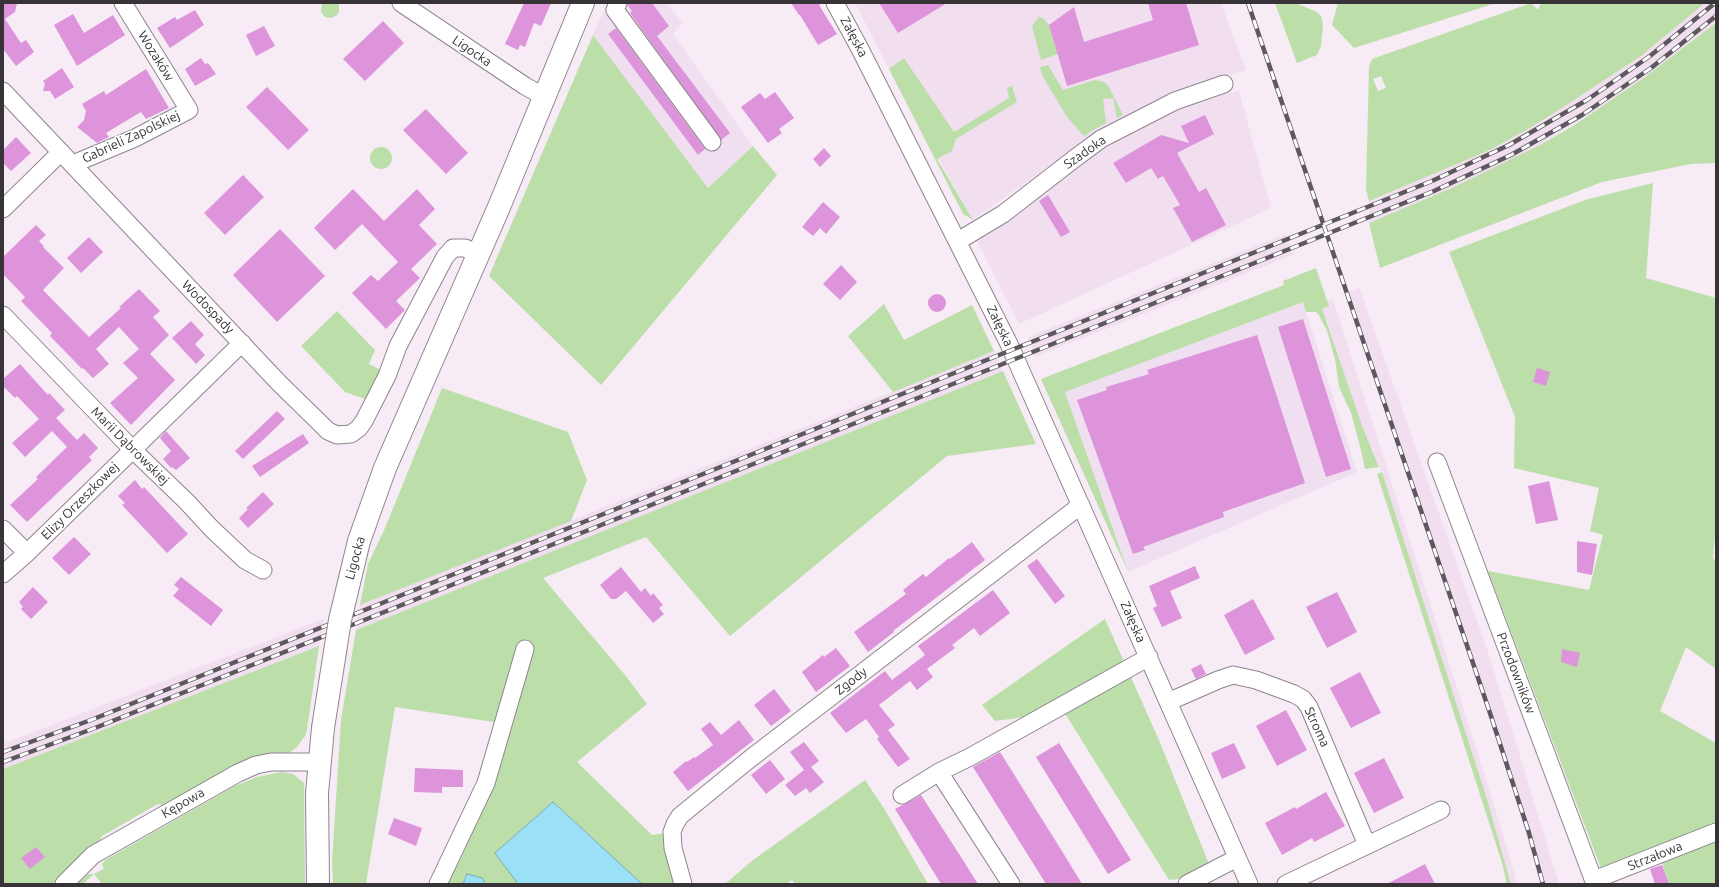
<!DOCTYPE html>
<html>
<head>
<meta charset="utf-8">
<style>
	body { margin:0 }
	#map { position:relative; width:1719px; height:887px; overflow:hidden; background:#f7ebf6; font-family:Ubuntu,sans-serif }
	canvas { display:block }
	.frame { position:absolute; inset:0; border:4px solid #373337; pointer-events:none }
</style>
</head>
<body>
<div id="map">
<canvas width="1719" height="887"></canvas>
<div class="frame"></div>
</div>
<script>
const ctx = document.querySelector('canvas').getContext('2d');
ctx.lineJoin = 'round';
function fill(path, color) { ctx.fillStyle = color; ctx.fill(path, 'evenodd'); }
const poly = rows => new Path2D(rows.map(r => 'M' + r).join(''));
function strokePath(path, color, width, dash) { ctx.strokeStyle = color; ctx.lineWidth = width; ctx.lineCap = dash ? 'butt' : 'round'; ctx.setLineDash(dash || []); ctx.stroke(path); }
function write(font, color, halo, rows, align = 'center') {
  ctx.font = font + ' Ubuntu,sans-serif'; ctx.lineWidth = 3.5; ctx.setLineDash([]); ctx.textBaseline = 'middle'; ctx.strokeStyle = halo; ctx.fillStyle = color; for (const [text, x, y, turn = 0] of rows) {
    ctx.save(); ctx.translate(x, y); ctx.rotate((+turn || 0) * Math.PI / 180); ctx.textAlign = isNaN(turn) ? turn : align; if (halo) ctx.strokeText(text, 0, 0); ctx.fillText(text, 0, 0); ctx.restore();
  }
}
fill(poly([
	[855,3,1221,3,1246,70,1174,95,1131,117,1053,163,973,220,903,96],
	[1705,3,1716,3,1716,23,1645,77,1607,103,1542,144,1513,159,1454,187,1369,223,1369,201,1490,150,1528,129,1562,108,1641,56],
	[1239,91,1271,208,1019,324,976,239,1071,170,1142,126,1193,102],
	[1286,234,1295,254,1035,357,1028,337],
	[1359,287,1490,658,1559,884,1540,884,1512,786,1345,294],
	[1333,299,1485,776,1507,847,1517,884,1511,884,1487,799,1382,472,1363,428,1322,309,1328,306,1327,302],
	[994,351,1003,371,356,630,360,605],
	[325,618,319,646,3,769,3,744]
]), '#f1dff0');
fill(poly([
	[607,3,666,3,683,23,673,34,753,146,708,188,593,35],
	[1303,302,1357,472,1128,572,1065,392]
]), '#f0dff0');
fill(poly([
	[322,3,339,3,339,12,337,15,331,18,325,17,321,12],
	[1275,3,1298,4,1317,12,1321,16,1323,25,1321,46,1317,55,1297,63],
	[1338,3,1496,3,1354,48,1332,25],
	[1531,3,1538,10,1541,3,1705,3,1641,56,1562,108,1528,129,1490,150,1369,201,1366,189,1369,67,1372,59],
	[1381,76,1386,88,1378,91,1373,79],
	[1039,17,1043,18,1049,25,1058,54,1041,60,1032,26],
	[1716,23,1716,163,1691,164,1602,182,1380,268,1369,223,1454,187,1542,144,1573,126,1645,77],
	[593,35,708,188,753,146,777,175,601,385,489,276],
	[904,58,954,132,1009,98,1007,88,1012,86,1017,102,956,139,952,151,937,159,973,220,963,214,889,69],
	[1048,65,1063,90,1095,80,1104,82,1109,87,1123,115,1117,118,1113,98,1103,99,1106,123,1088,133,1086,136,1083,135,1067,117,1043,77,1040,67],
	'370 158a11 11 0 1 1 22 0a11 11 0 1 1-22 0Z',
	[1653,183,1646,278,1716,298,1716,525,1713,558,1716,561,1716,669,1686,647,1660,711,1716,743,1716,826,1602,871,1488,571,1589,590,1603,535,1590,531,1599,488,1514,468,1515,417,1449,252,1585,200],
	[1316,268,1329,306,1322,309,1363,428,1379,467,1365,469,1361,450,1351,413,1339,387,1335,359,1327,331,1319,315,1316,312,1306,312,1303,302,1065,392,1128,572,1041,379,1284,285,1283,281],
	[884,304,904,340,972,305,994,351,893,392,848,336],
	[337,311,375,350,369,364,381,370,368,400,345,392,301,346],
	[1003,371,1036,444,947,456,730,636,646,537,543,578,625,675,647,704,577,762,652,835,666,833,677,884,448,884,465,850,513,725,395,707,366,884,333,884,332,862,341,720,356,630],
	[442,388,568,432,587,480,571,521,360,605,368,564,385,528],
	[1382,472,1487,799,1511,884,1507,884,1502,863,1377,474],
	[1105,619,1159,740,1209,864,1186,878,1169,880,1064,712,995,721,982,705],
	[319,646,307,730,305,736,296,748,289,753,166,806,158,804,102,836,99,844,57,884,3,884,3,769],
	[282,772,293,774,304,783,305,884,102,884,94,874,83,884,77,884,88,874,94,874,104,869,102,864,105,860,235,786,257,777],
	[865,780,885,810,928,884,795,884,792,880,786,884,725,884,753,860],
	[1716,840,1716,884,1669,884,1662,863]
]), '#bcdfaa');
const water = poly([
	[553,802,642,884,518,884,495,853,553,802],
	[467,874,482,878,486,884,463,884,467,874]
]);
fill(water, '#9ce0f7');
strokePath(water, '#7eacbd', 1);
fill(poly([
	[3,3,17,3,15,12,5,19,21,43,26,40,34,52,16,66,3,49],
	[524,3,551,3,541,26,534,23,525,47,520,45,518,50,505,44],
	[628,3,652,3,669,26,657,36,730,133,721,140,630,13,632,11,627,5],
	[791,3,822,3,819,5,837,34,818,45,800,15,799,15],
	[879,3,947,3,898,33],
	[1148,3,1186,3,1199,45,1067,86,1049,25,1074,7,1084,42,1153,20],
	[195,10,204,25,170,48,157,28,175,17,177,20],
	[73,14,84,33,113,15,125,35,77,66,54,25],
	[383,21,404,43,365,81,343,59],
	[264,26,275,46,256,56,246,35],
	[616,28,705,149,698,155,608,34],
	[201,58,205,64,208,63,216,74,195,86,185,69],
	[62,68,74,87,55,99,50,91,43,91,45,84,43,81],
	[146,69,169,108,146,119,141,112,106,133,109,137,97,143,77,127,84,120,86,111,82,104,104,91,106,95],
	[267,87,309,130,288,150,246,107],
	[775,92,794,118,779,129,782,133,768,143,741,107,760,93,765,99],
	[426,109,468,153,446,174,403,130],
	[1205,115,1214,134,1177,153,1199,192,1206,188,1226,225,1192,242,1173,208,1180,205,1163,176,1158,179,1151,168,1126,183,1113,163,1161,135,1189,143,1181,126],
	[16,137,31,153,11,171,3,163,3,150],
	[824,148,831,156,820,167,813,159],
	[243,175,264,197,225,235,204,213],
	[353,189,384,221,417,189,435,209,419,225,437,244,411,269,420,278,396,301,405,310,386,329,352,293,371,275,378,281,398,262,362,224,335,250,314,228],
	[1048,195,1070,232,1061,237,1039,201],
	[823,202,840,217,826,234,820,228,813,236,802,227],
	[36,225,46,235,39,241,44,246,43,247,64,268,43,290,89,337,121,308,119,307,139,289,160,311,153,317,169,335,150,354,175,380,131,425,110,403,138,378,123,363,139,349,119,327,96,349,109,364,93,378,83,368,82,369,50,336,52,333,21,301,25,297,3,274,3,257],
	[280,229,325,276,277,322,233,275],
	[89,237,103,252,81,273,67,258],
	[841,265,857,282,840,300,823,284],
	'928 303a9 9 0 1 1 18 0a9 9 0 1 1-18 0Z',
	[1303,319,1351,469,1326,477,1278,327],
	[191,321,204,335,195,344,205,355,196,364,172,338],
	[1257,335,1305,483,1223,512,1224,517,1143,547,1145,550,1133,554,1077,400,1107,390,1106,387,1149,374,1147,370],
	[20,364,48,395,49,393,65,410,56,418,77,440,84,433,98,448,89,457,92,460,27,522,10,505,38,479,36,477,67,447,52,431,25,457,12,443,39,419,17,396,15,398,3,386,3,379],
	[1537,368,1550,372,1546,386,1533,382],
	[277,411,285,419,243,459,235,451],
	[166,431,190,458,176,470,172,467,171,468,163,459,171,451,160,438],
	[303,434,309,443,260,477,252,466],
	[135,480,142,489,144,487,188,534,167,553,122,505,125,503,118,496],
	[1549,481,1558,520,1536,524,1528,486],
	[263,492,274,504,248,528,239,518,248,509,246,508],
	[74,537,91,554,69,575,52,558],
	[1577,541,1597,544,1592,575,1577,572],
	[972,542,985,560,893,631,894,632,868,652,854,632,906,594,903,590,923,574,926,577,949,558,950,559],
	[1037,559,1065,596,1055,604,1027,566],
	[1195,566,1200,578,1170,591,1182,618,1162,627,1153,608,1157,606,1149,586],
	[621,567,641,592,645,588,651,596,653,593,663,605,659,608,664,614,653,623,626,591,616,599,611,599,600,585],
	[181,577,223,610,211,626,173,596,179,589,174,585],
	[33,587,48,602,31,619,21,609,23,607,19,602],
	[993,590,1010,613,980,636,974,628,952,645,955,648,927,669,933,677,917,690,910,681,879,705,895,725,888,730,910,759,898,767,877,739,879,737,866,719,846,733,830,713,885,671,892,680,925,655,918,646],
	[1337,592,1357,632,1327,648,1306,607],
	[1253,599,1275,639,1245,655,1224,615],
	[836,648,850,666,816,692,802,672,823,655,824,657],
	[1562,649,1580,653,1577,667,1561,662],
	[1201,664,1206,674,1196,679,1191,669],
	[1360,672,1381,713,1351,728,1330,688],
	[774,689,791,711,771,726,754,705],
	[1286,710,1307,750,1277,766,1256,726],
	[739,720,754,740,688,791,673,772,686,761,687,762,694,757,695,758,713,745,701,729,710,722,721,735],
	[804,742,819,761,811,767,824,782,810,793,806,788,795,796,785,785,804,770,790,752],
	[1059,743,1131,860,1108,874,1036,757],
	[1234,743,1246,768,1222,779,1211,753],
	[1000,752,1065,856,1082,884,1046,884,973,767],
	[1384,758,1404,798,1374,813,1354,773],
	[770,760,785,779,766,794,751,775],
	[415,768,463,770,463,787,442,787,442,793,414,792],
	[1326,792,1345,826,1314,842,1312,838,1282,855,1265,823,1295,807,1296,809],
	[921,795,961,857,978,884,941,884,895,809],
	[394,818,422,828,416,846,388,834],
	[36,847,45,857,30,869,21,858],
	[1425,864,1435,884,1387,884],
	[1662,865,1669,884,1655,884,1650,869]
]), '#dd94da');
const minor = poly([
	[401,3,525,86,545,97],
	[618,3,615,10,712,142],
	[835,3,859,47,1009,344,1249,884],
	[3,91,280,384,321,424,328,431,337,435,351,434,359,428,364,421,387,376,398,346,445,257,453,248,465,248,478,254],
	[73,164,135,138,189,110,123,3],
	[3,209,61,152],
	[958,241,1003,214,1074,159,1101,139,1175,101,1224,84],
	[3,315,132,449,187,502,212,529,245,560,263,570],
	[1437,462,1595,884],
	[3,529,27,553],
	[3,574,27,553,242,343],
	[1168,702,1218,680,1233,675,1256,680,1294,694,1303,699,1309,707,1367,845],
	[939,772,1011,884],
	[902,795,939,772,970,757,1149,657],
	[1594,880,1716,832],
	[64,884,93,855,238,773,256,765,271,762,319,762],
	[438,884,486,783,525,649],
	[683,884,673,848,672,832,675,824,680,816,751,758,1081,505],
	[1187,884,1237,858],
	[1286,884,1441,810]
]);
const tertiary = poly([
	[359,541,385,468,499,207,583,3],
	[318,884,317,793,323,728]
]);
strokePath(minor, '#8e848e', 19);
strokePath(tertiary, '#8e848e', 24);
strokePath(minor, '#fff', 17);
strokePath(tertiary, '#fff', 22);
const rail = poly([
	[1248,3,1490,713,1529,833,1543,884],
	[3,752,91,720,1432,181,1509,145,1587,100,1650,56,1715,3],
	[3,762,95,728,1434,191,1511,155,1582,115,1651,68,1716,16]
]);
strokePath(rail, '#5e585e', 4.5);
strokePath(rail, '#fff', 3, [9]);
const tertiaryBridge = poly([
	[323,728,340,620,359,541]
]);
strokePath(tertiaryBridge, '#8e848e', 24, []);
strokePath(tertiaryBridge, '#fff', 22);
write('13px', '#373337', '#fff', [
	["Załęska",854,37,62],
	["Ligocka",472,51,34],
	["Wozaków",156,56,58],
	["Gabrieli Zapolskiej",131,137,-25],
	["Szadoka",1085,152,-35],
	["Wodospady",208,307,46],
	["Załęska",1000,326,64],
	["Marii Dąbrowskiej",130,446,45],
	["Elizy Orzeszkowej",80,501,-45],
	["Ligocka",355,558,-75],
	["Załęska",1133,622,66],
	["Przodowników",1516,673,69],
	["Zgody",851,681,-38],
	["Stroma",1317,727,65],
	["Kępowa",183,803,-30],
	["Strzałowa",1655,856,-22]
]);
</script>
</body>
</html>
